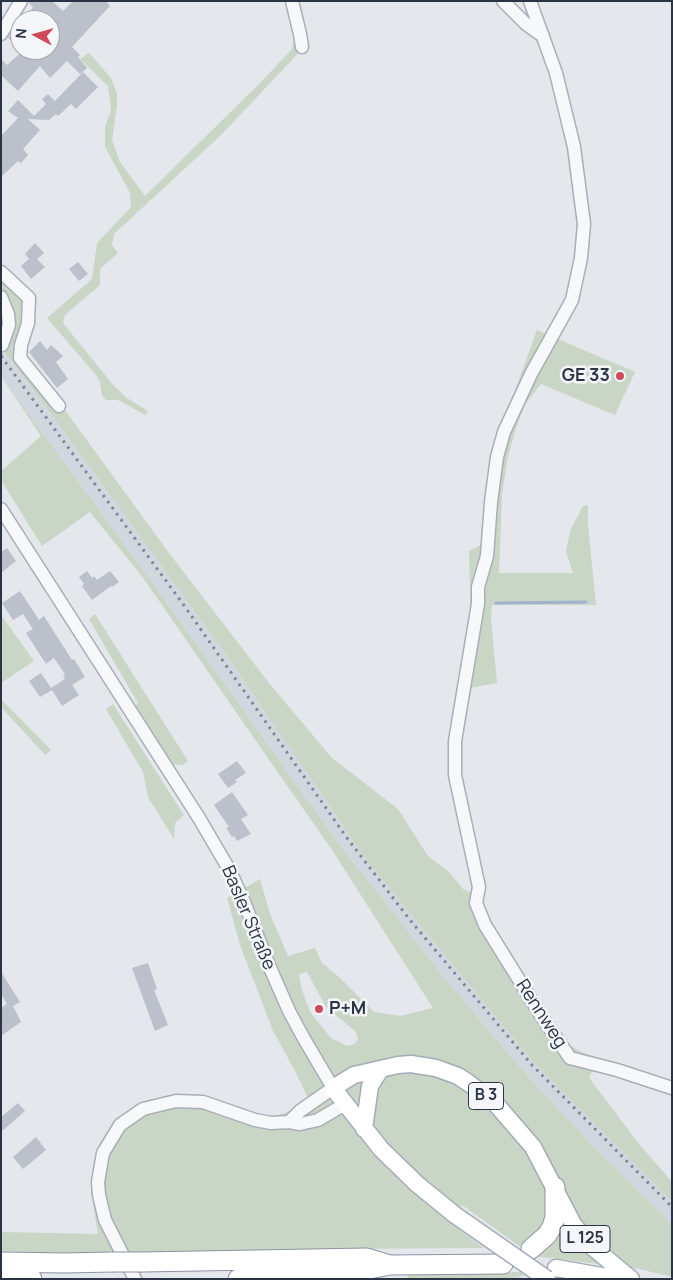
<!DOCTYPE html>
<html>
<head>
<meta charset="utf-8">
<style>
	body { margin:0 }
	#map { position:relative; width:673px; height:1280px; overflow:hidden; background:#e4e7ec; font-family:Manrope,sans-serif }
	canvas { display:block }
	.frame { position:absolute; inset:0; border:2px solid #2b3445; pointer-events:none }
	.north { position:absolute; left:10px; top:10px; width:50px; height:50px; box-sizing:border-box; background:#f4f6f9; border:1px solid #a4a8b1; border-radius:50%; rotate:276deg; font-size:14px; font-weight:700; line-height:20px; text-align:center; color:#2b3445 }
	.north::after { content:''; display:block; margin:auto; width:18px; height:22px; background:#d1495b; clip-path:polygon(50% 0,100% 100%,50% 72%,0 100%) }
</style>
</head>
<body>
<div id="map">
<canvas width="673" height="1280"></canvas>
<div class="frame"></div>
<div class="north">N</div>
</div>
<script>
const ctx = document.querySelector('canvas').getContext('2d');
ctx.lineJoin = 'round';
function fill(path, color) { ctx.fillStyle = color; ctx.fill(path, 'evenodd'); }
const poly = rows => new Path2D(rows.map(r => 'M' + r).join(''));
function strokePath(path, color, width, dash) { ctx.strokeStyle = color; ctx.lineWidth = width; ctx.lineCap = dash ? 'butt' : 'round'; ctx.setLineDash(dash || []); ctx.stroke(path); }
function write(font, color, halo, rows, align = 'center') {
  ctx.font = font + ' Manrope,sans-serif'; ctx.lineWidth = 5; ctx.setLineDash([]); ctx.textBaseline = 'middle'; ctx.strokeStyle = halo; ctx.fillStyle = color; for (const [text, x, y, turn = 0] of rows) {
    ctx.save(); ctx.translate(x, y); ctx.rotate((+turn || 0) * Math.PI / 180); ctx.textAlign = isNaN(turn) ? turn : align; if (halo) ctx.strokeText(text, 0, 0); ctx.fillText(text, 0, 0); ctx.restore();
  }
}
fill(poly([
	[1,349,54,418,229,659,367,861,533,1062,672,1202,672,1224,592,1145,524,1072,448,982,339,844,149,578,1,376]
]), '#d2d6de');
fill(poly([
	[295,33,307,44,221,135,114,234,112,245,118,253,100,269,100,285,65,315,63,323,114,386,127,398,148,411,145,415,118,400,106,400,102,396,100,382,96,375,47,318,92,279,97,243,131,207,130,193,105,147,105,127,111,110,108,86,80,59,89,53,111,78,117,93,117,106,112,140,120,162,145,196,258,85,292,49],
	[1,274,23,301,25,310,19,347,169,553,269,683,332,758,398,809,428,856,449,872,463,889,482,897,489,919,525,981,568,1044,584,1053,672,1082,595,1070,593,1070,590,1075,590,1079,639,1144,672,1182,672,1202,533,1062,367,861,229,659,54,418,4,352,11,338,15,322,13,307,1,288],
	[537,330,635,372,615,415,541,384,526,403,517,425,508,456,502,495,499,573,573,573,566,552,570,531,583,506,588,505,588,524,596,605,492,605,491,618,497,683,458,690,471,617,469,551,485,543,495,446],
	[1,376,149,578,339,844,448,982,524,1072,592,1145,672,1224,672,1277,639,1269,533,1256,462,1205,450,1223,484,1248,319,1249,108,1256,1,1251,1,1232,98,1234,91,1192,93,1170,100,1151,142,1103,165,1096,179,1094,193,1095,212,1099,257,1116,272,1117,285,1113,309,1100,295,1071,273,1031,240,945,227,898,260,879,270,914,288,956,315,948,322,963,339,977,374,1012,400,1016,433,1008,332,850,265,754,144,579,90,512,42,546,1,480,1,471,41,436],
	[307,972,326,1007,355,1031,358,1038,355,1044,347,1046,331,1038,310,1012,301,987,299,974],
	[95,614,188,761,183,765,167,764,133,707,138,703,89,619],
	[1,615,34,661,1,683],
	[1,699,51,750,45,755,1,707],
	[113,704,184,815,175,823,174,839,148,797,143,772,106,709],
	[414,1272,520,1272,524,1275,515,1279,408,1279,407,1276]
]), '#c9d6c5');
strokePath(poly([
	[496,603,586,602]
]), '#9fb4cc', 3);
fill(poly([
	[29,1,52,1,63,11,73,1,106,1,110,6,72,47,80,55,78,57,87,68,80,74,67,61,50,78,40,66,18,91,1,75,1,59,7,65,24,50,50,50,50,20,26,20,33,7,29,3],
	[20,18,20,47,8,38],
	[83,72,98,87,76,109,71,104,58,116,56,114,49,120,28,119,40,130,23,149,28,155,21,163,18,161,1,177,1,136,18,118,8,111,18,100,34,116,46,104,42,99,48,94,55,101],
	[35,243,44,253,37,259,45,267,31,279,21,266,29,259,25,254],
	[78,262,88,274,79,281,69,269],
	[40,341,47,350,51,345,63,356,56,362,68,379,57,388,29,352],
	[7,548,16,561,1,573,1,552],
	[87,571,92,578,94,576,97,580,110,571,119,582,112,587,111,586,92,600,82,586,84,584,79,577],
	[20,591,39,620,44,616,72,660,74,659,85,677,72,685,79,695,62,706,52,690,40,697,29,681,41,673,51,688,65,679,63,676,65,674,54,658,46,664,26,633,33,629,23,614,13,620,2,603],
	[237,761,246,773,235,780,237,782,228,788,218,774],
	[232,792,248,815,241,819,251,834,237,841,234,836,232,837,226,828,229,827,214,805],
	[148,963,157,989,154,990,168,1025,155,1031,132,968],
	[1,972,20,1002,13,1006,21,1022,1,1036,1,1008,7,1004,1,994],
	[18,1103,25,1111,1,1132,1,1117],
	[36,1137,46,1150,23,1169,13,1157]
]), '#bbc0ca');
const minor = poly([
	[292,1,300,34,302,47],
	[503,1,526,24,543,36],
	[530,1,556,73,574,147,584,224,581,258,572,300,531,374,504,432,497,457,491,502,487,556,478,587,478,604,455,741,455,775,479,887,476,903,485,925,544,1020,570,1058,617,1070,672,1088],
	[1,34,21,1],
	[1,272,29,298,28,323,21,345,20,358,59,406],
	[1,297,8,314,9,325,2,345],
	[1,509,199,818,230,871,244,902,268,963,289,1011,303,1037,333,1088,300,1111,289,1122],
	[135,1279,105,1220,99,1195,98,1182,103,1153,120,1125,143,1109,176,1101,203,1102,255,1120,271,1123,289,1122,300,1124,318,1120,345,1104]
]);
const major = poly([
	[364,1129,370,1086,380,1070],
	[455,1215,417,1184,381,1149,333,1088,354,1075,398,1065,411,1064,436,1068,458,1076,470,1084,495,1103,533,1147,573,1224,590,1245,631,1279],
	[556,1268,619,1279]
]);
const highway = poly([
	[531,1249,547,1235,552,1227,555,1217,555,1187],
	[1,1262,65,1263,112,1262],
	[142,1262,367,1258,390,1265],
	[339,1275,390,1265,503,1264],
	[1,1278,32,1279],
	[238,1279,350,1275]
]);
strokePath(minor, '#a9aeb7', 15);
strokePath(major, '#a3abb8', 19);
strokePath(highway, '#8b94a3', 21);
strokePath(minor, '#f7f8fa', 12);
strokePath(major, '#fff', 16);
strokePath(highway, '#fff', 19);
strokePath(poly([
	[1,356,183,604,347,838,410,920,532,1065,672,1207]
]), '#7d8696', 3, [2.5, 5]);
const majorBridge = poly([
	[455,1215,547,1279]
]);
const highwayBridge = poly([
	[112,1262,142,1262]
]);
strokePath(majorBridge, '#a3abb8', 19, []);
strokePath(highwayBridge, '#8b94a3', 21, []);
strokePath(majorBridge, '#fff', 16);
strokePath(highwayBridge, '#fff', 19);
for (const [x, y, r, color] of [
	[620,376,5,"#d1495b"],
	[319,1009,5,"#d1495b"]
]) { const dot = new Path2D(); dot.arc(x, y, r, 0, 2 * Math.PI); ctx.fillStyle = color; ctx.fill(dot); strokePath(dot, '#f4f6f9', 2); }
for (const [x, y, w] of [
	[486,1096,35],
	[585,1239,50]
]) { const box = new Path2D(); box.roundRect(x - w / 2, y - 13.5, w, 27, 4); ctx.fillStyle = '#f4f6f9'; ctx.fill(box); strokePath(box, '#2b3445', 1); }
write('bold 16px', '#2b3445', null, [
	["B 3",486,1096],
	["L 125",585,1239]
]);
write('bold 18px', '#2b3445', '#f4f6f9', [
	["GE 33",610,376],
	["P+M",329,1009,"left"]
], 'right');
write('18px', '#2b3445', '#f4f6f9', [
	["Basler Straße",248,918,67],
	["Rennweg",541,1014,57]
]);
</script>
</body>
</html>
